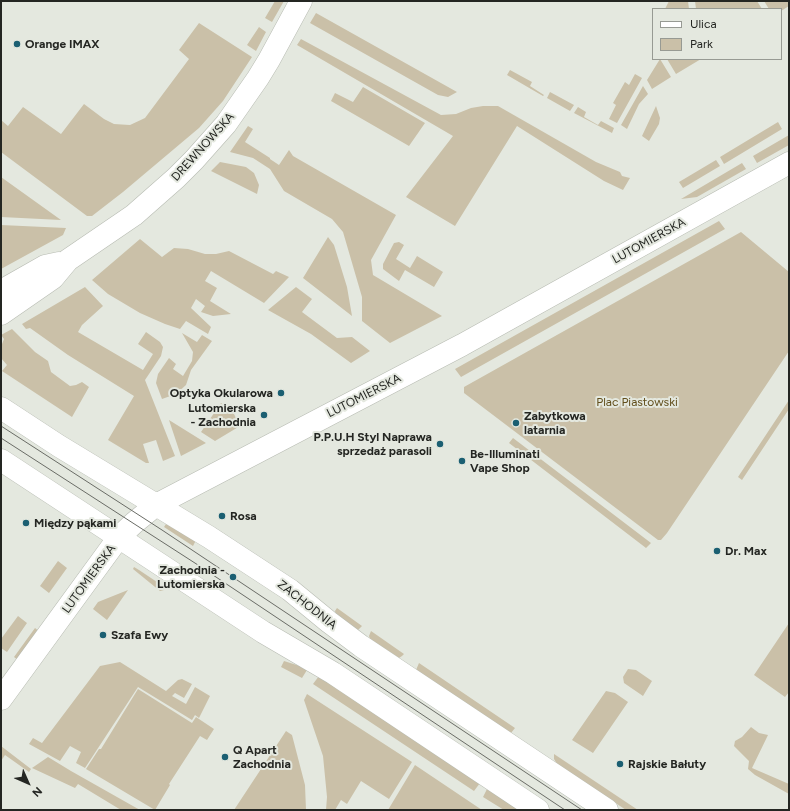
<!DOCTYPE html>
<html>
<head>
<meta charset="utf-8">
<style>
	body { margin:0 }
	#map { position:relative; width:790px; height:811px; overflow:hidden; background:#e4e8df; font-family:Figtree,sans-serif }
	canvas { display:block }
	.frame { position:absolute; inset:0; border:2px solid #242622; pointer-events:none }
	.legend { position:absolute; left:652px; top:8px; width:130px; height:52px; box-sizing:border-box; background:#e4e8df; border:1px solid #979a93; margin:0; padding:5px 7px; list-style:none; font-size:12px; color:#242622 }
	.legend li { display:flex; align-items:center; gap:8px; height:20px }
	.legend b { width:20px; border:1px solid #979a93 }
	.north { position:absolute; left:8px; top:763px; width:40px; height:40px; -webkit-text-stroke:3px #e4e8df; paint-order:stroke; rotate:135deg; font-size:11px; font-weight:700; line-height:16px; text-align:center; color:#242622 }
	.north::after { content:''; display:block; margin:auto; width:14px; height:18px; background:#242622; clip-path:polygon(50% 0,100% 100%,50% 72%,0 100%) }
</style>
</head>
<body>
<div id="map">
<canvas width="790" height="811"></canvas>
<div class="frame"></div>
<ul class="legend">
<li><b style="height:5px;background:#fff"></b>Ulica</li>
<li><b style="height:11px;background:#cac0a8"></b>Park</li>
</ul>
<div class="north">N</div>
</div>
<script>
const ctx = document.querySelector('canvas').getContext('2d');
ctx.lineJoin = 'round';
function fill(path, color) { ctx.fillStyle = color; ctx.fill(path, 'evenodd'); }
const poly = rows => new Path2D(rows.map(r => 'M' + r).join(''));
function strokePath(path, color, width, dash) { ctx.strokeStyle = color; ctx.lineWidth = width; ctx.lineCap = dash ? 'butt' : 'round'; ctx.setLineDash(dash || []); ctx.stroke(path); }
function write(font, color, halo, rows, align = 'center') {
  ctx.font = font + ' Figtree,sans-serif'; ctx.lineWidth = 4; ctx.setLineDash([]); ctx.textBaseline = 'middle'; ctx.strokeStyle = halo; ctx.fillStyle = color; for (const [text, x, y, turn = 0] of rows) {
    ctx.save(); ctx.translate(x, y); ctx.rotate((+turn || 0) * Math.PI / 180); ctx.textAlign = isNaN(turn) ? turn : align; if (halo) ctx.strokeText(text, 0, 0); ctx.fillText(text, 0, 0); ctx.restore();
  }
}
fill(poly([
	[275,1,284,1,272,22,265,18],
	[669,1,688,1,689,9,665,9],
	[695,1,757,1,762,9,696,9],
	[764,1,789,1,789,6,781,11,781,9,769,9],
	[316,13,457,92,448,97,438,95,310,23],
	[199,23,252,57,223,101,199,128,123,192,92,216,87,216,1,152,1,120,8,126,23,107,61,134,84,104,104,119,114,124,130,125,145,118,189,59,179,50],
	[259,27,266,32,256,51,247,45],
	[301,39,441,115,456,114,471,108,483,106,498,106,596,162,620,172,622,176,630,178,623,190,604,181,517,126,455,226,406,197,453,136,297,45],
	[660,59,671,77,652,89,647,80],
	[667,59,701,59,676,74],
	[510,70,532,82,530,86,544,95,543,96,507,75],
	[635,74,642,78,617,123,609,119,616,105,613,103,625,82,629,85],
	[643,86,648,94,639,104,627,129,621,125],
	[363,87,425,123,409,146,331,101,335,93,353,102],
	[550,92,574,105,570,111,547,98],
	[656,106,660,118,659,124,649,141,642,136],
	[578,107,586,112,584,117,598,125,601,121,614,128,612,133,574,113],
	[778,122,782,129,724,164,720,157],
	[248,126,253,129,245,142,270,158,270,159,279,165,289,150,293,156,396,215,371,260,373,275,442,316,390,343,362,321,362,297,343,232,332,219,284,191,270,169,253,158,230,152],
	[789,135,789,145,757,163,753,156],
	[716,160,720,166,683,188,679,182],
	[220,162,246,167,254,173,259,185,257,194,211,171],
	[742,163,746,169,697,197,681,199],
	[1,177,61,220,1,217],
	[719,221,725,229,461,377,455,369],
	[1,225,66,228,63,235,1,269],
	[741,232,789,272,789,351,667,533,661,540,658,540,464,393,464,387],
	[328,237,334,245,347,287,352,316,303,278],
	[140,239,162,257,174,248,188,249,205,254,216,254,229,251,273,274,276,271,289,277,264,303,211,271,205,281,217,288,210,301,231,314,213,316,201,312,205,306,196,299,191,308,211,327,208,334,186,321,180,329,165,324,140,313,108,294,92,280],
	[399,242,404,245,396,259,410,268,417,256,443,272,434,287,405,270,399,281,383,269,383,264,394,243],
	[85,287,103,306,82,325,78,332,143,370,153,354,138,344,146,332,160,342,163,347,161,356,145,380,175,456,163,461,156,440,143,444,149,463,146,463,108,440,134,396,68,355,30,328,26,329,22,324],
	[296,287,312,299,302,312,337,338,352,337,370,351,351,363,311,334,268,310],
	[12,329,35,352,48,361,51,372,70,386,76,385,82,382,89,387,72,417,2,371,7,365,1,358,1,344,2,344,4,339,1,335],
	[182,333,197,342,202,335,212,341,191,370,186,385,176,394,162,399,156,383,158,374,169,358,176,364,173,369,183,376,192,361,193,352],
	[789,400,789,409,742,480,738,477],
	[221,403,233,412,240,426,215,441,201,432],
	[169,420,206,443,181,456],
	[513,438,651,543,646,548,509,443],
	[166,524,196,540,193,546,164,527],
	[58,561,67,568,49,593,40,586],
	[134,567,139,570,166,588,164,590,160,591,133,569],
	[128,590,107,620,93,609,98,602],
	[337,608,362,626,357,631,336,615,335,611],
	[18,616,27,623,7,652,1,648,1,639],
	[789,623,789,692,785,697,754,675],
	[35,628,40,632,19,661,14,657],
	[371,631,404,654,402,656,399,658,370,639,369,636],
	[284,661,306,668,307,670,302,678,281,667],
	[120,662,166,691,178,680,182,679,192,684,184,698,175,693,172,696,186,704,195,687,210,696,199,718,195,715,192,720,138,687,85,768,76,763,81,752,70,746,60,761,29,744,33,738,42,743,100,666],
	[419,663,515,728,511,733,416,670],
	[628,669,636,670,652,681,643,696,624,683,623,677],
	[319,676,480,783,474,791,313,684],
	[138,689,192,723,196,717,214,729,207,740,200,736,169,784,170,785,155,810,86,769,99,749,101,749],
	[606,691,615,693,628,702,593,753,572,740],
	[307,694,412,762,389,799,361,781,347,804,341,800,335,810,326,810,327,797,323,756,304,700],
	[751,727,759,733,768,735,752,768,789,784,789,794,755,775,748,769,749,761,734,746,735,741,742,737],
	[286,731,292,735,305,785,306,810,234,810],
	[1,746,31,769,29,772,5,755,1,761],
	[554,754,638,810,626,810,557,764,554,759],
	[48,757,71,771,140,810,121,810,78,784,75,788,32,768],
	[415,765,482,810,388,810],
	[488,787,521,810,504,810,483,797]
]), '#cac0a8');
const major = poly([
	[1,291,45,266,59,263],
	[1,314,53,278,68,260,134,215,176,178,194,160,226,124,258,78,269,60,301,1],
	[1,408,59,446,209,537,290,590,329,622,361,646,607,810],
	[1,460,263,632,333,673,538,810],
	[1,699,119,537,134,523,156,505,462,345,789,163]
]);
strokePath(major, '#b7bbb2', 23);
strokePath(major, '#fff', 22);
strokePath(poly([
	[1,426,162,530,582,810],
	[1,438,198,565,565,810]
]), '#6a6c66', 1);
for (const [x, y, r, color] of [
	[17,44,4,"#1b5f72"],
	[281,393,4,"#1b5f72"],
	[264,415,4,"#1b5f72"],
	[516,423,4,"#1b5f72"],
	[440,444,4,"#1b5f72"],
	[462,461,4,"#1b5f72"],
	[222,516,4,"#1b5f72"],
	[26,523,4,"#1b5f72"],
	[717,551,4,"#1b5f72"],
	[233,577,4,"#1b5f72"],
	[103,635,4,"#1b5f72"],
	[225,757,4,"#1b5f72"],
	[620,764,4,"#1b5f72"]
]) { const dot = new Path2D(); dot.arc(x, y, r, 0, 2 * Math.PI); ctx.fillStyle = color; ctx.fill(dot); strokePath(dot, '#e4e8df', 1.5); }
write('bold 12px', '#242622', '#e4e8df', [
	["Orange IMAX",25,44],
	["Optyka Okularowa",273,393,"right"],
	["Lutomierska",256,408,"right"],
	["- Zachodnia",256,422,"right"],
	["Zabytkowa",524,416],
	["latarnia",524,430],
	["P.P.U.H Styl Naprawa",432,437,"right"],
	["sprzedaż parasoli",432,451,"right"],
	["Be-Illuminati",470,454],
	["Vape Shop",470,468],
	["Rosa",230,516],
	["Między pąkami",34,523],
	["Dr. Max",725,551],
	["Zachodnia -",225,570,"right"],
	["Lutomierska",225,584,"right"],
	["Szafa Ewy",111,635],
	["Q Apart",233,750],
	["Zachodnia",233,764],
	["Rajskie Bałuty",628,764]
], 'left');
write('12px', '#242622', '#e4e8df', [
	["DREWNOWSKA",203,147,-48],
	["LUTOMIERSKA",649,241,-29],
	["LUTOMIERSKA",364,396,-27],
	["LUTOMIERSKA",89,579,-54],
	["ZACHODNIA",307,605,38]
]);
write('12px', '#614e1b', '#e4e8df', [
	["Plac Piastowski",637,402]
]);
</script>
</body>
</html>
